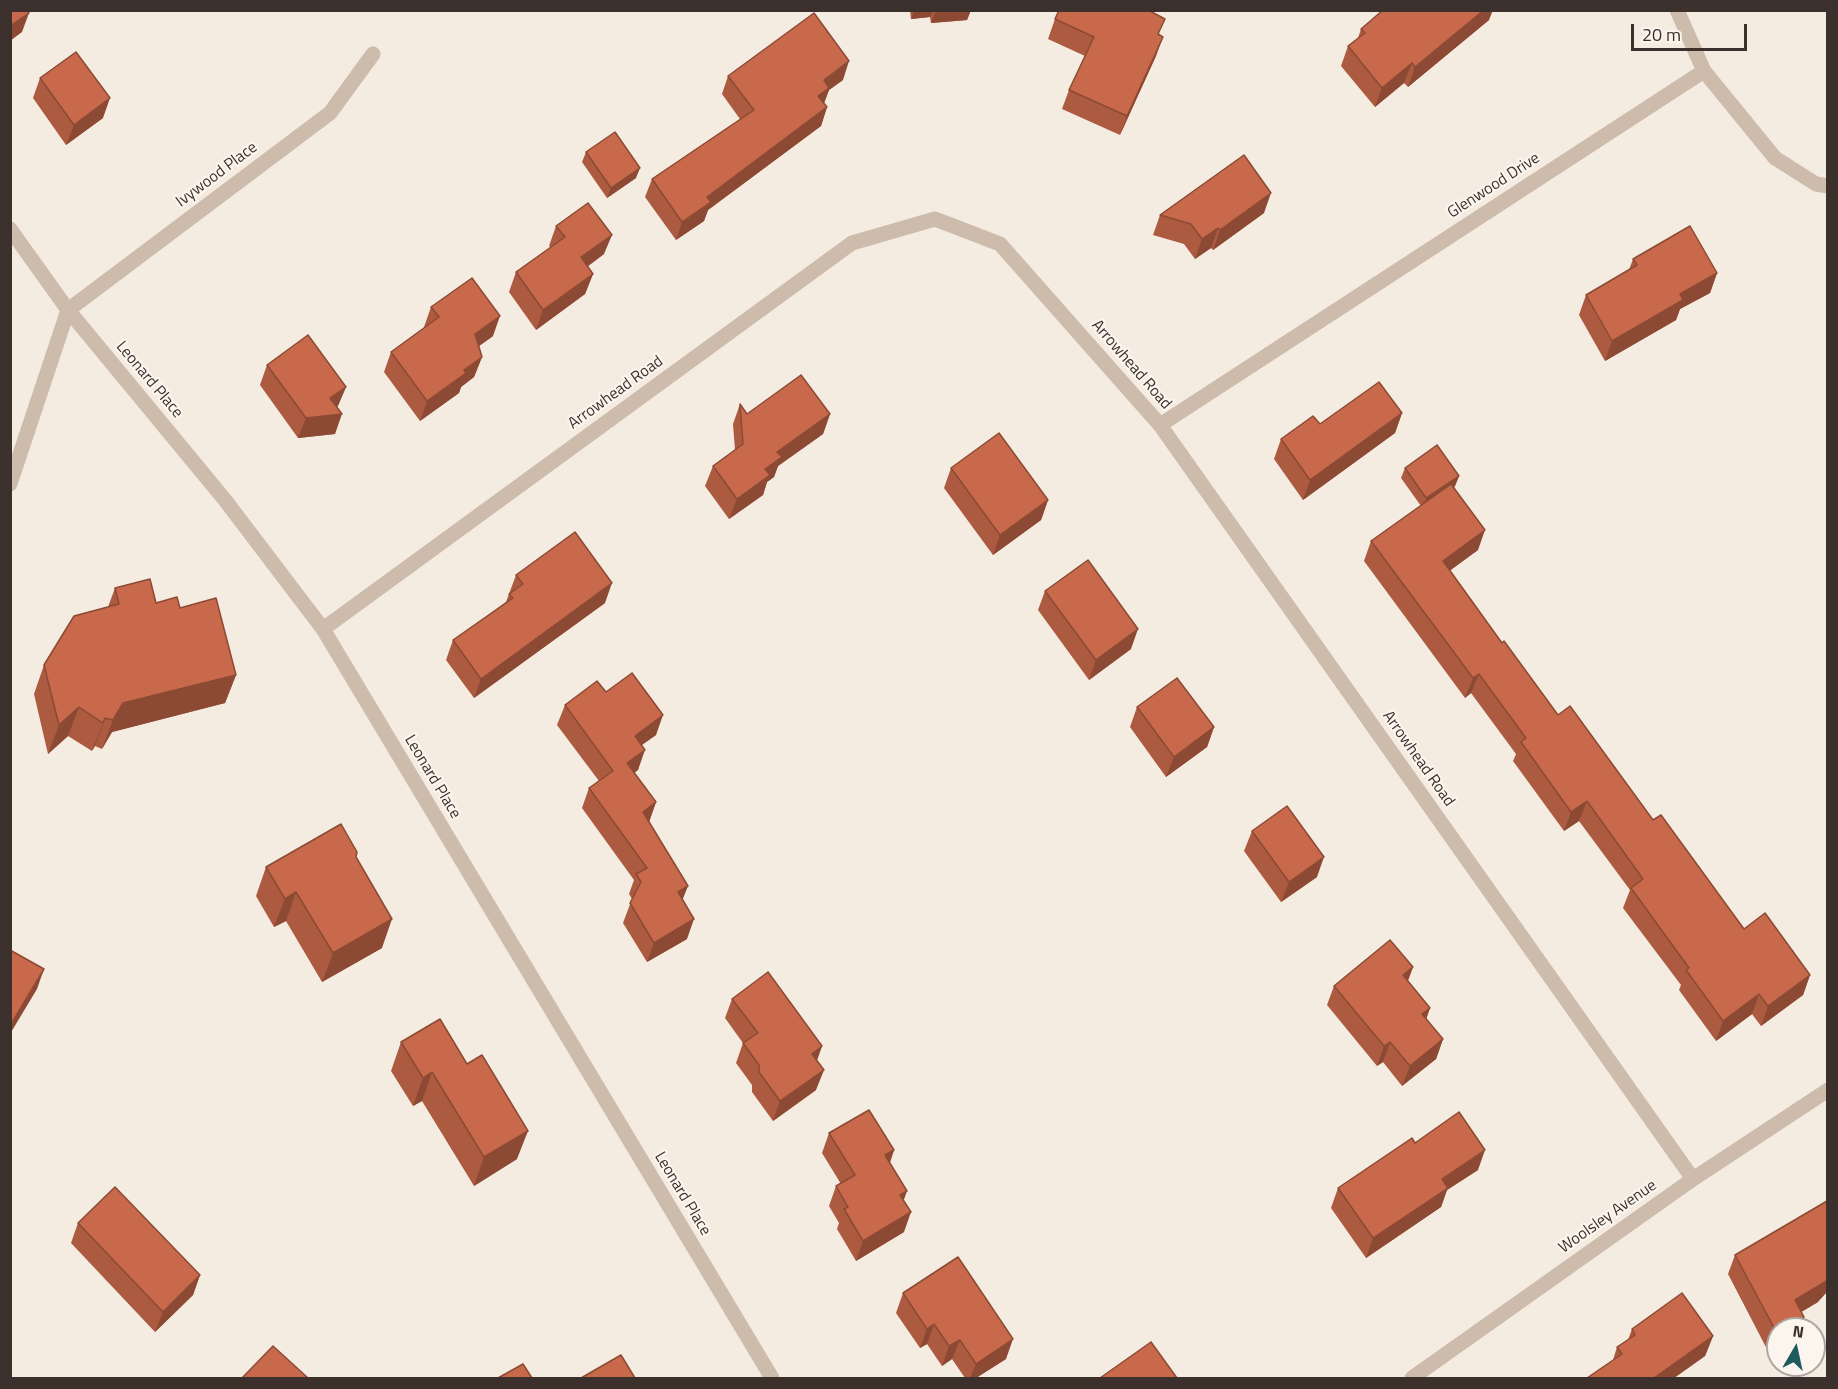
<!DOCTYPE html>
<html>
<head>
<meta charset="utf-8">
<style>
	body { margin:0 }
	#map { position:relative; width:1838px; height:1389px; overflow:hidden; background:#f4ebe1; font-family:"Titillium Web",sans-serif }
	canvas { display:block }
	.frame { position:absolute; inset:0; border:12px solid #3b302b; pointer-events:none }
	.north { position:absolute; left:1766px; top:1317px; width:60px; height:60px; box-sizing:border-box; background:#fbf5ee; border:2px solid #aea6a0; border-radius:50%; rotate:9deg; font-size:16px; font-weight:700; line-height:24px; text-align:center; color:#3b302b }
	.north::after { content:''; display:block; margin:auto; width:21px; height:27px; background:#1f5a5e; clip-path:polygon(50% 0,100% 100%,50% 72%,0 100%) }
	.scale { position:absolute; left:1631px; top:24px; width:116px; height:27px; box-sizing:border-box; border:3px solid #3b302b; border-top:0; padding-left:8px; font-size:18px; line-height:21px; white-space:nowrap; color:#3b302b; -webkit-text-stroke:4px #fbf5ee; paint-order:stroke }
</style>
</head>
<body>
<div id="map">
<canvas width="1838" height="1389"></canvas>
<div class="frame"></div>
<div class="north">N</div>
<div class="scale">20 m</div>
</div>
<script>
const ctx = document.querySelector('canvas').getContext('2d');
ctx.lineJoin = 'round';
const poly = rows => new Path2D(rows.map(r => 'M' + r).join(''));
function strokePath(path, color, width, dash) { ctx.strokeStyle = color; ctx.lineWidth = width; ctx.lineCap = dash ? 'butt' : 'round'; ctx.setLineDash(dash || []); ctx.stroke(path); }
function fill(path, color) { ctx.fillStyle = color; ctx.fill(path, 'evenodd'); }
function write(font, color, halo, rows, align = 'center') {
  ctx.font = font + ' "Titillium Web",sans-serif'; ctx.lineWidth = 4.5; ctx.setLineDash([]); ctx.textBaseline = 'middle'; ctx.strokeStyle = halo; ctx.fillStyle = color; for (const [text, x, y, turn = 0] of rows) {
    ctx.save(); ctx.translate(x, y); ctx.rotate((+turn || 0) * Math.PI / 180); ctx.textAlign = isNaN(turn) ? turn : align; if (halo) ctx.strokeText(text, 0, 0); ctx.fillText(text, 0, 0); ctx.restore();
  }
}
strokePath(poly([
	[1677,10,1704,71],
	[10,229,68,310,225,500,323,629,772,1378],
	[1160,425,1704,71,1775,158,1816,184,1828,186],
	[10,484,68,310,330,113,373,54],
	[323,629,852,243,935,219,1000,244,1160,425,1693,1179],
	[1412,1378,1693,1179,1828,1090]
]), '#cdbbac', 15);
fill(poly([
	[910,10,971,10,967,20,931,23,930,17,911,19],
	[1055,19,1160,34,1156,56,1120,135,1062,109,1069,90,1085,56,1048,39],
	[1489,20,1408,87,1404,83,1375,107,1341,66,1348,46,1358,38,1361,29],
	[728,76,843,80,829,90,824,103,827,107,821,126,708,210,704,221,676,240,645,197,652,179,740,119,722,94],
	[40,78,103,118,66,145,33,98],
	[586,152,636,178,607,198,582,162],
	[1264,213,1213,250,1211,248,1195,259,1184,244,1153,235,1160,215],
	[556,226,604,254,587,267,593,274,585,294,536,330,509,292,516,272,551,247,549,246],
	[1633,259,1717,273,1710,293,1680,309,1676,320,1605,361,1579,315,1586,295,1629,270],
	[431,307,493,336,479,346,482,357,474,377,461,387,459,393,420,421,384,372,391,352,425,328,424,327],
	[267,365,346,387,337,407,335,434,298,438,260,385],
	[740,404,747,414,830,414,823,434,778,466,774,477,767,482,763,495,729,519,705,486,713,466,735,450,733,424],
	[1402,413,1395,433,1303,500,1274,459,1281,439,1320,424],
	[951,468,1048,500,1041,520,993,555,944,488],
	[1405,468,1459,476,1455,486,1454,487,1478,550,1450,570,1502,643,1558,715,1653,820,1744,929,1810,975,1803,995,1761,1026,1752,1014,1716,1041,1679,990,1681,985,1623,908,1630,890,1579,821,1564,831,1513,761,1516,754,1471,693,1465,698,1364,561,1371,541,1421,506,1401,478],
	[516,575,605,603,474,698,446,660,453,640,506,602],
	[115,588,156,603,180,608,236,675,225,703,112,732,102,749,95,746,92,751,68,736,48,754,34,694,44,665,108,607],
	[1045,591,1131,649,1089,680,1038,610],
	[606,692,656,735,642,745,638,770,634,773,656,802,649,822,683,899,687,939,647,962,623,923,632,899,629,894,634,880,582,808,589,788,599,781,557,725,565,705],
	[1137,707,1214,727,1207,747,1166,777,1130,727],
	[1252,831,1317,877,1281,902,1244,851],
	[356,857,382,948,322,982,286,921,274,927,256,896,266,867],
	[1413,967,1408,981,1430,1008,1426,1019,1443,1039,1436,1059,1402,1086,1383,1062,1377,1066,1327,1005,1334,986],
	[732,999,822,1046,817,1060,816,1090,773,1121,752,1092,752,1085,736,1063,743,1043,725,1018],
	[401,1042,517,1159,474,1186,422,1101,413,1106,391,1071],
	[829,1133,894,1150,890,1163,904,1201,904,1232,856,1261,837,1229,839,1223,829,1206,836,1186,841,1184,822,1153],
	[1415,1143,1478,1170,1447,1190,1441,1207,1366,1258,1331,1208,1338,1188],
	[78,1223,200,1275,193,1295,155,1332,71,1243],
	[1735,1255,1818,1302,1801,1312,1804,1317,1800,1329,1778,1329,1778,1348,1769,1353,1728,1274],
	[903,1293,1006,1359,976,1378,965,1378,952,1359,942,1366,927,1344,920,1348,896,1313],
	[1632,1329,1713,1336,1705,1356,1674,1378,1587,1378,1613,1360,1617,1347,1628,1340]
]), '#ac5a40');
fill(poly([
	[914,10,933,10,930,17,911,19],
	[936,10,971,10,967,20,931,23],
	[1484,10,1493,10,1489,20,1408,87,1415,67],
	[29,13,22,32,10,41,10,26],
	[1163,37,1156,56,1120,135,1127,116],
	[849,61,843,80,829,90,823,106,812,114,824,80],
	[1412,63,1404,83,1375,107,1382,88],
	[110,98,103,118,66,145,74,125],
	[827,107,821,126,708,210,704,221,676,240,682,222,707,197],
	[640,168,636,178,607,198,611,188],
	[1271,193,1264,213,1213,250,1220,230],
	[1218,228,1211,248,1195,259,1202,239],
	[612,235,604,254,573,277,581,257],
	[1717,273,1710,293,1680,309,1676,320,1605,361,1612,341,1680,294],
	[593,274,585,294,536,330,543,310],
	[500,316,493,336,468,354,475,334],
	[482,357,474,377,461,387,459,393,420,421,427,401,464,370],
	[346,387,338,406,326,416,342,414,335,434,298,438,306,418],
	[1402,413,1395,433,1303,500,1310,480],
	[830,414,823,434,778,466,774,477,767,482,763,495,729,519,737,499,765,469,777,452],
	[1459,476,1455,486,1423,508,1426,498],
	[1048,500,1041,520,993,555,1000,535],
	[1485,530,1478,550,1436,581,1443,561],
	[612,583,605,603,474,698,481,679],
	[1138,629,1131,649,1089,680,1096,660],
	[1479,674,1471,693,1465,698,1473,678],
	[236,675,225,703,112,732,102,749,113,720,123,703],
	[79,707,68,736,48,754,59,725],
	[663,715,656,735,627,755,635,736],
	[105,718,95,746,92,751,103,723],
	[1214,727,1207,747,1166,777,1174,757],
	[645,750,638,770,620,783,627,763],
	[1587,801,1579,821,1564,831,1571,812],
	[656,802,649,822,643,812],
	[1324,857,1317,877,1281,902,1289,882],
	[688,886,680,906,678,892],
	[296,892,286,921,274,927,285,899],
	[392,919,382,948,322,982,333,953],
	[694,919,687,939,647,962,654,943],
	[1413,967,1405,987,1403,975],
	[44,969,37,989,10,1034,10,1026],
	[1810,975,1803,995,1761,1026,1768,1006],
	[1759,994,1752,1014,1716,1041,1723,1021],
	[1430,1008,1423,1028,1422,1014],
	[1443,1039,1436,1059,1402,1086,1410,1066],
	[1390,1042,1383,1062,1377,1066,1384,1046],
	[822,1046,815,1066,812,1054],
	[824,1070,816,1090,773,1121,780,1101],
	[432,1072,422,1101,413,1106,423,1078],
	[528,1131,517,1159,474,1186,484,1157],
	[894,1150,887,1170,885,1155],
	[1485,1150,1478,1170,1447,1190,1441,1207,1366,1258,1373,1238,1442,1179],
	[907,1191,900,1211,900,1195],
	[911,1212,904,1232,856,1261,863,1241],
	[200,1275,193,1295,155,1332,163,1312],
	[1827,1280,1827,1292,1818,1302,1788,1320,1795,1300],
	[1804,1317,1800,1329,1784,1329],
	[934,1324,927,1344,920,1348,927,1329],
	[1777,1333,1778,1333,1778,1348,1769,1353],
	[1713,1336,1705,1356,1674,1378,1654,1378],
	[1013,1339,1006,1359,976,1378,970,1378,976,1364],
	[960,1340,952,1359,942,1366,949,1346]
]), '#8c4a34');
const building = poly([
	[10,10,27,10,29,13,10,26,10,10],
	[1059,10,1148,10,1165,19,1158,34,1163,37,1127,116,1069,90,1094,37,1055,19,1059,10],
	[1383,10,1484,10,1415,67,1412,63,1382,88,1348,46,1365,33,1361,29,1383,10],
	[814,13,849,61,824,80,829,88,818,96,827,107,707,197,711,202,682,222,652,179,754,110,728,76,814,13],
	[76,52,110,98,74,125,40,78,76,52],
	[615,132,640,168,611,188,586,152,615,132],
	[1244,155,1271,193,1220,230,1218,228,1202,239,1191,224,1160,215,1244,155],
	[588,203,612,235,581,257,593,274,543,310,516,272,565,237,556,226,588,203],
	[1690,226,1717,273,1680,294,1683,300,1612,341,1586,295,1637,265,1633,259,1690,226],
	[472,278,500,316,475,334,482,357,464,370,466,373,427,401,391,352,439,317,431,307,472,278],
	[308,335,346,387,330,398,342,414,306,418,267,365,308,335],
	[801,375,830,414,777,452,782,457,765,469,770,475,737,499,713,466,743,444,740,404,747,414,801,375],
	[1379,382,1402,413,1310,480,1281,439,1313,416,1320,424,1379,382],
	[999,433,1048,500,1000,535,951,468,999,433],
	[1437,445,1459,476,1426,498,1405,468,1437,445],
	[1451,484,1485,530,1443,561,1502,643,1504,641,1558,715,1570,706,1653,820,1661,815,1744,929,1765,913,1810,975,1768,1006,1759,994,1723,1021,1686,970,1689,968,1631,888,1643,879,1587,801,1571,812,1521,742,1526,738,1479,674,1473,678,1371,541,1451,484],
	[575,532,612,583,481,679,453,640,513,598,509,594,523,584,516,575,575,532],
	[1088,560,1138,629,1096,660,1045,591,1088,560],
	[150,579,156,603,177,597,180,608,216,598,236,675,123,703,113,720,105,718,103,723,79,707,59,725,44,665,74,616,119,604,115,588,150,579],
	[632,673,663,715,635,736,645,750,627,763,656,802,643,812,688,886,678,892,694,919,654,943,630,903,641,882,636,874,647,868,589,788,613,771,565,705,597,681,606,692,632,673],
	[1177,678,1214,727,1174,757,1137,707,1177,678],
	[1287,806,1324,857,1289,882,1252,831,1287,806],
	[341,824,357,852,356,857,392,919,333,953,296,892,285,899,266,867,341,824],
	[1390,940,1413,967,1403,975,1430,1008,1422,1014,1443,1039,1410,1066,1390,1042,1384,1046,1334,986,1390,940],
	[10,950,44,969,10,1026,10,950],
	[768,972,822,1046,812,1054,824,1070,780,1101,759,1072,759,1065,743,1043,758,1033,732,999,768,972],
	[440,1019,467,1064,482,1055,528,1131,484,1157,432,1072,423,1078,401,1042,440,1019],
	[869,1110,894,1150,885,1155,907,1191,900,1195,911,1212,863,1241,844,1209,848,1207,836,1186,855,1175,829,1133,869,1110],
	[1459,1112,1485,1150,1442,1179,1448,1188,1373,1238,1338,1188,1412,1138,1415,1143,1459,1112],
	[115,1187,200,1275,163,1312,78,1223,115,1187],
	[1827,1201,1827,1280,1825,1282,1795,1300,1804,1317,1784,1329,1778,1329,1778,1333,1777,1333,1735,1255,1827,1201],
	[958,1257,1013,1339,976,1364,960,1340,949,1346,934,1324,927,1329,903,1293,958,1257],
	[1682,1293,1713,1336,1654,1378,1587,1378,1622,1354,1617,1347,1635,1335,1632,1329,1682,1293],
	[1151,1342,1177,1378,1100,1378,1151,1342],
	[273,1346,308,1378,242,1378,273,1346],
	[621,1355,635,1378,581,1378,621,1355],
	[523,1364,532,1378,498,1378,523,1364]
]);
fill(building, '#c8694b');
strokePath(building, '#8c4a34', 1.5);
write('16px', '#3b302b', '#fbf5ee', [
	["Ivywood Place",217,175,-37],
	["Glenwood Drive",1494,186,-33],
	["Arrowhead Road",1131,365,49],
	["Leonard Place",149,380,50],
	["Arrowhead Road",616,393,-36],
	["Arrowhead Road",1418,759,55],
	["Leonard Place",432,777,59],
	["Leonard Place",682,1194,59],
	["Woolsley Avenue",1608,1217,-35]
]);
</script>
</body>
</html>
